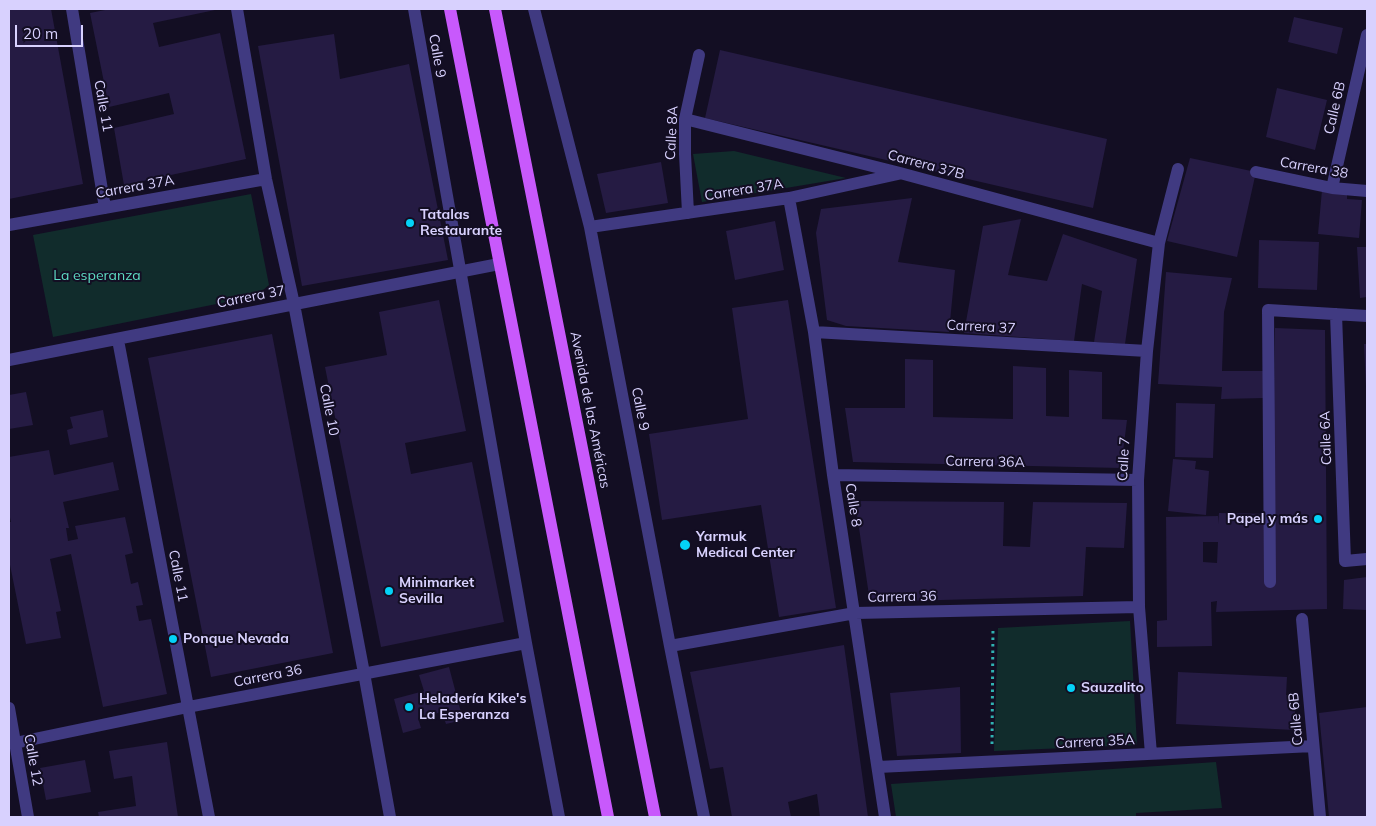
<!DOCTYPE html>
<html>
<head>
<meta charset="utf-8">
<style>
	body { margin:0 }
	#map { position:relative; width:1376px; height:826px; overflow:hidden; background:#130e23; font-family:Mulish,sans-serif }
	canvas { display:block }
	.frame { position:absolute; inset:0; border:10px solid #d8d1fe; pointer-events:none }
	.scale { position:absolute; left:15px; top:25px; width:68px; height:22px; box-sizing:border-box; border:2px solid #d8d1fe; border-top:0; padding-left:6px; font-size:15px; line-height:18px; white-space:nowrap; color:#d8d1fe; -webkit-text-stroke:4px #130e23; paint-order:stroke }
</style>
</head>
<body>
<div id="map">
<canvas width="1376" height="826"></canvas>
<div class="frame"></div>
<div class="scale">20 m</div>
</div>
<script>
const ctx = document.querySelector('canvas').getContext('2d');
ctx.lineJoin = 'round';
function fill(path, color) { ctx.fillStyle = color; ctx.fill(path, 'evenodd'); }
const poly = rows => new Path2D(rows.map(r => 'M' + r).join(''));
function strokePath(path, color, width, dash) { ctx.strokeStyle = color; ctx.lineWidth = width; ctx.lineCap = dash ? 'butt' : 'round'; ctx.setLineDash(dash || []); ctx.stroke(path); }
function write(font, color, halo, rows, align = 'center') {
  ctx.font = font + ' Mulish,sans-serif'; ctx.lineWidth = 4; ctx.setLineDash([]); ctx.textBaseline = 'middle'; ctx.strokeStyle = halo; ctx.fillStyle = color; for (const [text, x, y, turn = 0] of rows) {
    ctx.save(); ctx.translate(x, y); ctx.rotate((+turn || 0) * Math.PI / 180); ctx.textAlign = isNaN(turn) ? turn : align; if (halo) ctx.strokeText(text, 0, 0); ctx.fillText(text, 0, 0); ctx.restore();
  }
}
fill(poly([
	[734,151,846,178,702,202,693,154],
	[251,194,269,285,256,296,53,337,33,235],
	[1130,621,1137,745,994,751,998,628],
	[1216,762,1222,808,1136,813,1136,817,896,817,891,784]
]), '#112c2c');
fill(poly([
	[9,9,51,9,83,184,9,199],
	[110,9,215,9,215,10,153,23,159,47,220,33,246,159,124,185,114,128,174,114,169,93,109,107,90,13],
	[1294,17,1343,28,1337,54,1288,42],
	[334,34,340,79,409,64,448,260,302,286,258,46],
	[720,50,1107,139,1093,208,705,118],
	[1277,88,1327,100,1315,150,1266,137],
	[1190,158,1256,172,1237,257,1167,241],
	[661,162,668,203,606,213,597,174],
	[1322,190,1347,193,1347,199,1362,200,1359,238,1318,234],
	[912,198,898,262,955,270,949,332,846,326,827,320,816,233,821,209],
	[1021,219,1008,275,1047,281,1063,234,1137,259,1125,344,1094,342,1102,291,1082,284,1074,341,964,333,983,226],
	[775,221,784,270,735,280,726,231],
	[1259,240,1319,242,1317,290,1258,288],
	[1357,247,1367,247,1367,297,1360,298],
	[1166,272,1232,278,1224,312,1222,371,1264,371,1264,398,1221,399,1222,387,1158,384],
	[439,300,466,431,405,443,411,474,472,462,504,622,381,647,325,367,387,355,379,312],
	[788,300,836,608,779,617,761,505,662,520,649,434,748,419,732,308],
	[1275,328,1325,330,1327,609,1216,612,1217,601,1211,602,1212,646,1157,647,1157,621,1167,620,1166,517,1218,516,1218,524,1219,513,1273,514],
	[1203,542,1218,542,1217,563,1203,562],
	[272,334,333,653,211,677,148,358],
	[1364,344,1367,344,1367,387,1366,387],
	[905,359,933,360,933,417,1013,419,1013,366,1046,368,1046,416,1069,417,1069,370,1102,372,1102,419,1127,420,1121,468,853,462,845,408,905,408],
	[26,392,33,425,9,429,9,395],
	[1176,403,1215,404,1213,458,1175,457],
	[103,410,108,437,70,445,67,430,73,428,70,417],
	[49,450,54,475,113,462,119,490,63,502,69,528,66,528,68,541,78,539,75,526,125,517,133,553,125,555,131,584,138,582,143,605,136,606,139,621,151,619,167,694,103,707,71,554,50,559,61,611,56,612,61,638,26,644,9,560,9,522,11,522,9,513,9,457],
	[1173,459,1196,461,1195,469,1209,471,1206,515,1168,511],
	[855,501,1004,502,1003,546,1030,547,1033,502,1127,503,1124,548,1086,547,1083,596,870,602],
	[1367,577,1367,610,1343,609,1344,580],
	[844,645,868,817,820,817,817,794,788,802,791,817,732,817,723,767,710,769,690,672],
	[449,667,463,720,446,724,442,712,418,718,421,728,403,733,394,699,424,691,419,675],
	[1178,672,1287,677,1286,695,1296,696,1294,730,1176,724],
	[960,687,961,753,897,756,890,693],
	[1367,707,1367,817,1329,817,1319,713],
	[167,742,178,817,99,817,98,812,136,806,132,776,114,779,109,751],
	[85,760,91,792,46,800,40,768]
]), '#251b43');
strokePath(poly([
	[992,744,993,627]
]), '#30b2b1', 3, [2.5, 4]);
strokePath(poly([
	[72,9,105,208],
	[237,9,266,179,294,304,364,673,390,817],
	[414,9,526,643,559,817],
	[534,9,590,227,670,646,704,817],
	[685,119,900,173,1159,243],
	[1256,172,1332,188,1367,191],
	[1332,188,1367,35],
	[789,198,814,332,833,475,885,817],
	[688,213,685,154,685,119,699,55],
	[9,225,266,179],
	[590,227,789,198,898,174],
	[1336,314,1345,561,1367,559],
	[814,332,1147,351],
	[118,340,209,817],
	[9,360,499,264],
	[833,475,1138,480],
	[1270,582,1268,310,1367,316],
	[1302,619,1320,817],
	[670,646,855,613,1139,607],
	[9,708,28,817],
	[15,743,188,707,526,643],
	[1151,754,1139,607,1138,480,1147,351,1159,243,1178,169],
	[878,767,1313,746]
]), '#403a81', 12);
strokePath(poly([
	[450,9,608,817],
	[495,9,655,817]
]), '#c859fc', 12);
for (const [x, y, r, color] of [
	[410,223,5,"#04d2f7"],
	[1318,519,5,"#04d2f7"],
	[685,545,6,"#04d2f7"],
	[389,591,5,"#04d2f7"],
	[173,639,5,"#04d2f7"],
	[1071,688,5,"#04d2f7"],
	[409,707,5,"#04d2f7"]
]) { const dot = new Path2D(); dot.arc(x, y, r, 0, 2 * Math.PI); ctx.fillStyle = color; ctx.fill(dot); strokePath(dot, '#130e23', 2); }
write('14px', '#d8d1fe', '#130e23', [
	["Calle 9",437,56,80],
	["Calle 11",103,106,80],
	["Calle 6B",1335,108,-77],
	["Calle 8A",672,133,-87],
	["Carrera 37B",926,165,15],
	["Carrera 38",1314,168,10],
	["Carrera 37A",135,187,-10],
	["Carrera 37A",744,190,-9],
	["Carrera 37",251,297,-11],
	["Carrera 37",981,327,3],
	["Calle 9",640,409,79],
	["Calle 10",329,410,79],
	["Avenida de las Américas",590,410,79],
	["Calle 6A",1326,438,-92],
	["Calle 7",1124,459,-87],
	["Carrera 36A",985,462,1],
	["Calle 8",853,505,81],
	["Calle 11",178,576,79],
	["Carrera 36",902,597,-1],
	["Carrera 36",268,676,-11],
	["Calle 6B",1296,719,-95],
	["Carrera 35A",1095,742,-3],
	["Calle 12",33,760,80]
]);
write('bold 14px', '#d8d1fe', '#130e23', [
	["Tatalas",420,215],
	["Restaurante",420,231],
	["Papel y más",1308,519,"right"],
	["Yarmuk",696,537],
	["Medical Center",696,553],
	["Minimarket",399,583],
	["Sevilla",399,599],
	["Ponque Nevada",183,639],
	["Sauzalito",1081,688],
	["Heladería Kike's",419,699],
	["La Esperanza",419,715]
], 'left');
write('14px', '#5eddc4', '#130e23', [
	["La esperanza",97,276]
]);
</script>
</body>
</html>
